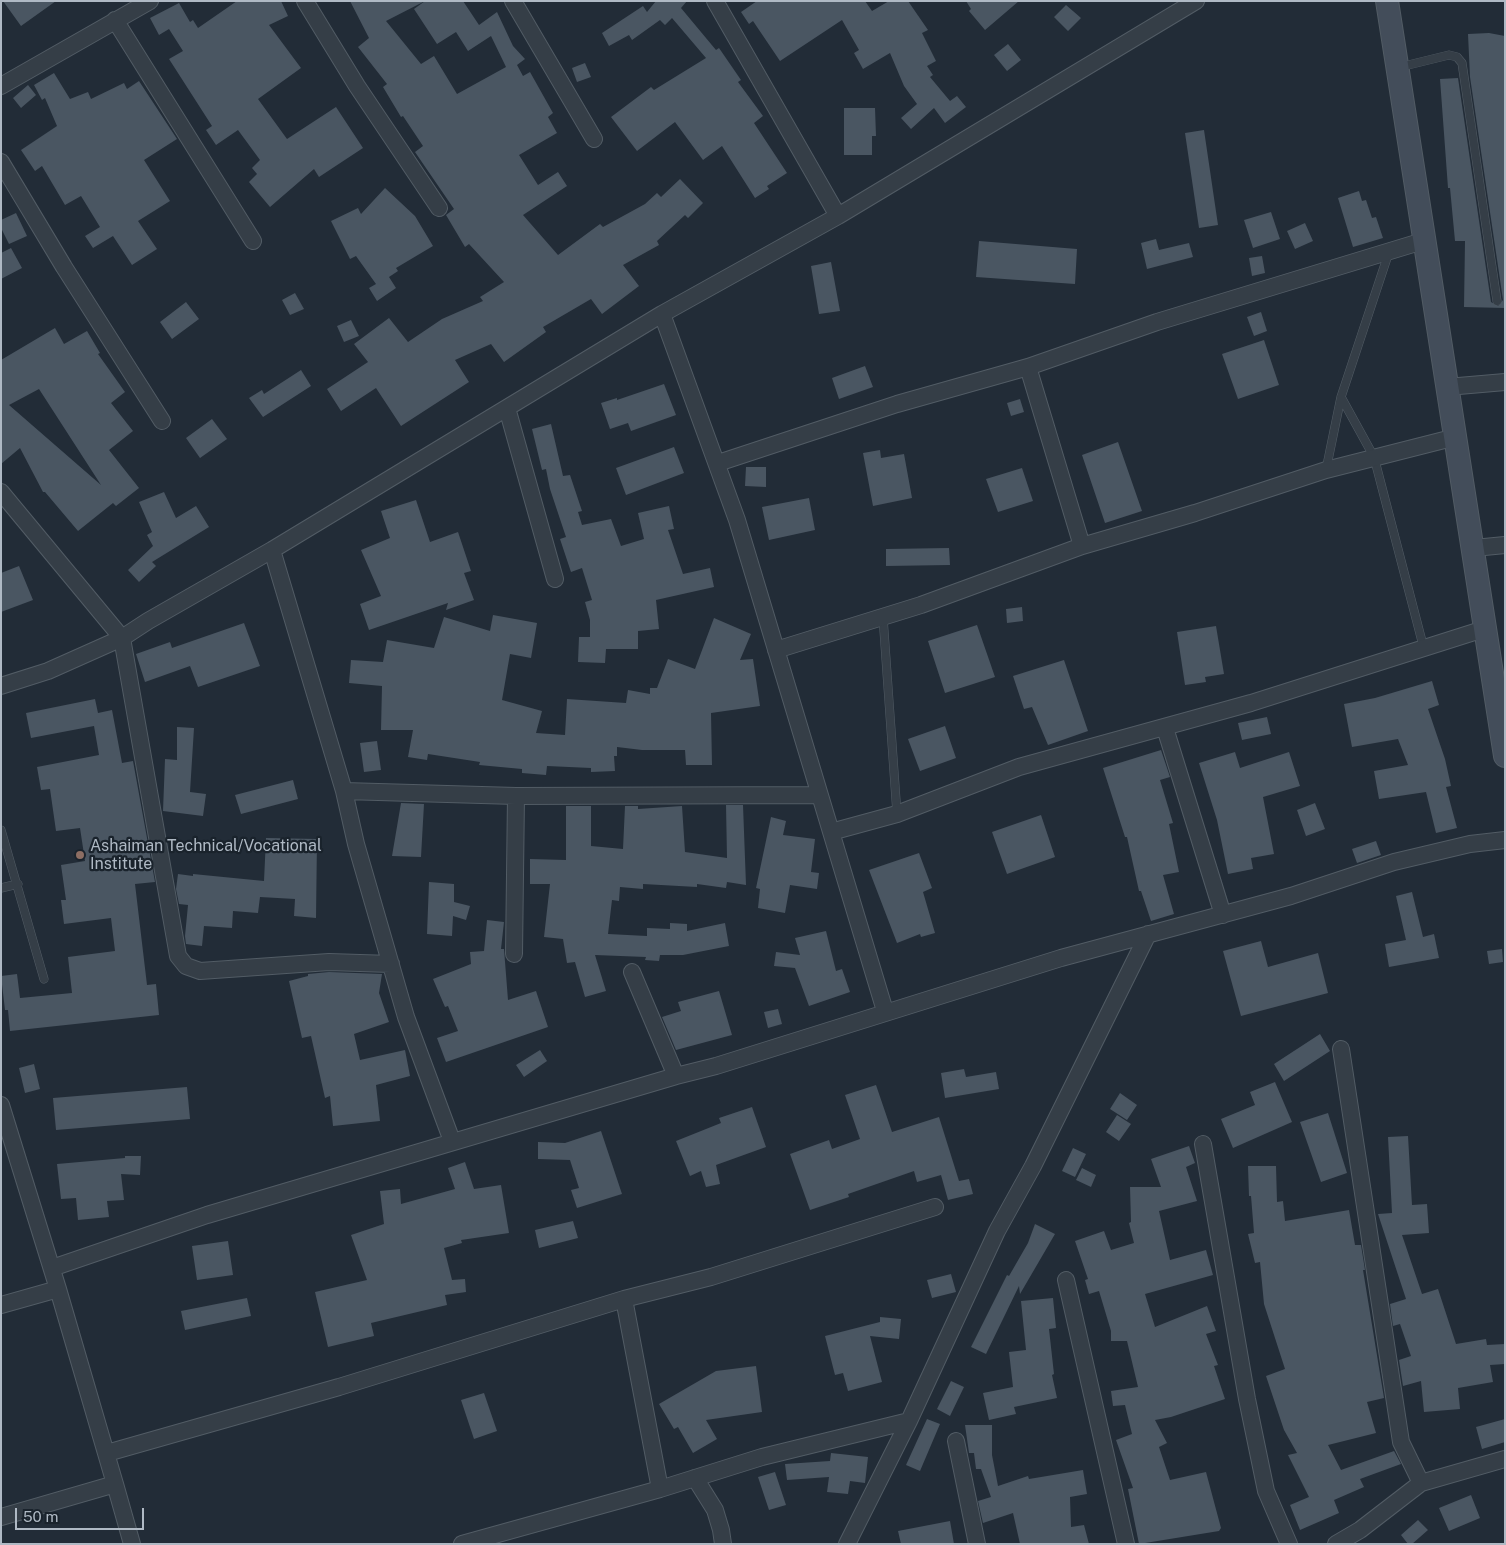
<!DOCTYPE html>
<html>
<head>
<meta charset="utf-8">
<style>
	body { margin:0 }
	#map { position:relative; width:1506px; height:1545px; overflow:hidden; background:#222c37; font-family:"Public Sans",sans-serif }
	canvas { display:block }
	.frame { position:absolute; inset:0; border:2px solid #afb9c4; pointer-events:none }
	.scale { position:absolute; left:15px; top:1508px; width:129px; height:22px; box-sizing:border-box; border:2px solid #afb9c4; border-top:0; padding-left:6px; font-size:15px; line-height:18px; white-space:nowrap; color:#afb9c4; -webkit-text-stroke:4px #1a232c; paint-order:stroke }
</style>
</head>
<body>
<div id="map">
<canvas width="1506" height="1545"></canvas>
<div class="frame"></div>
<div class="scale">50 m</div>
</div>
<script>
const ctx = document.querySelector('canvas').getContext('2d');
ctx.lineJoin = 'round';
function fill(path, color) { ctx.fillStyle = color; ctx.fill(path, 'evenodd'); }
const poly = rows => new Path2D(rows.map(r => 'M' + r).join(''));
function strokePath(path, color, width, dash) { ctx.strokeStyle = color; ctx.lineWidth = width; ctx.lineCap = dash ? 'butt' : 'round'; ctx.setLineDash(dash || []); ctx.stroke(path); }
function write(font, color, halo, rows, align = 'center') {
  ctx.font = font + ' "Public Sans",sans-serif'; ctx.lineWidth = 4.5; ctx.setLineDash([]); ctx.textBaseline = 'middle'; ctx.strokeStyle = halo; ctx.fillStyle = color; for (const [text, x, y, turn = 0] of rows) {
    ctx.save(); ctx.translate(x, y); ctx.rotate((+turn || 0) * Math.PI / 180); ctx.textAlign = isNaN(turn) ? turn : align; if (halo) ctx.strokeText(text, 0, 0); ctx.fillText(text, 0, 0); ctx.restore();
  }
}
fill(poly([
	[3,1,56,1,21,26],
	[237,1,281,1,288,16,269,25,301,68,258,99,287,139,336,107,363,148,319,177,314,169,270,207,249,182,257,174,252,168,260,160,238,130,216,145,206,130,212,126,169,59,183,51,169,29,159,35,150,18,179,3,190,22,193,20,198,28],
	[350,1,425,1,386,21,421,64,434,56,457,94,506,67,491,36,468,51,456,32,437,44,414,9,425,1,463,1,479,25,497,12,513,46,525,59,517,65,523,76,530,72,553,113,548,117,557,133,519,155,538,185,558,172,567,186,523,215,558,255,600,224,603,227,645,204,657,193,661,197,680,179,703,203,688,218,685,215,657,241,659,245,623,265,639,286,602,314,591,299,543,327,546,332,504,362,491,344,455,360,469,382,401,426,376,388,341,411,327,389,368,362,354,344,389,318,408,342,442,319,483,301,480,297,504,282,469,244,465,247,446,215,454,209,415,152,423,146,403,116,401,117,383,87,387,84,358,47,369,38],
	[656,1,687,1,681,8,716,50,719,48,741,80,738,82,763,116,754,123,787,173,767,186,769,189,755,198,722,146,703,160,675,122,637,151,611,117,651,87,654,90,706,58,672,18,665,25,660,20,632,40,629,35,609,46,602,33,643,6,647,12],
	[757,1,865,1,872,11,889,1,908,1,928,30,922,33,936,61,927,66,933,75,930,77,950,101,957,96,966,107,945,123,934,108,911,129,901,118,917,104,904,86,890,53,863,69,854,53,859,50,842,20,780,61,753,21,749,24,741,12],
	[966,1,1019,1,985,30,969,11,971,9],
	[1066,5,1081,18,1068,31,1054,17],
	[1489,33,1505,36,1505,308,1464,307,1465,241,1455,241,1450,188,1448,188,1440,79,1458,78,1491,302,1498,306,1503,300,1470,77,1468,34],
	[1008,44,1021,60,1007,71,994,55],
	[585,63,591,77,577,82,572,68],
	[54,73,70,99,88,92,91,99,124,83,127,89,139,81,177,139,144,160,170,201,138,221,157,249,132,265,113,236,93,248,85,236,100,227,81,196,65,205,42,166,35,171,21,150,57,126,45,98,42,100,34,85],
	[28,85,36,95,21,108,13,98],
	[844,108,875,108,876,136,872,136,872,155,844,155],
	[1204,130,1218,225,1199,228,1185,133],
	[385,188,415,216,433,246,396,268,398,271,389,277,396,288,377,301,369,288,376,284,356,256,350,259,331,221,358,208,361,214],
	[1359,191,1362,201,1366,200,1372,218,1376,217,1383,238,1353,247,1338,198],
	[1271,212,1280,239,1253,248,1244,220],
	[16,213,27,236,9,244,1,228,1,220],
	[1305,223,1313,241,1295,249,1287,231],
	[1156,239,1159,250,1189,243,1193,257,1147,269,1141,243],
	[979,241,1077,249,1075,284,976,277],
	[11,248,22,268,1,279,1,253],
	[1262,256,1265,273,1252,276,1249,258],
	[831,262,840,311,819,314,811,266],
	[295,293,304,309,290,315,282,300],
	[186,302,199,319,172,339,160,322],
	[1261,312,1267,331,1254,336,1247,317],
	[351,320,359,336,344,342,337,326],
	[55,328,64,344,87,331,100,353,98,354,125,392,111,403,133,431,109,450,139,488,116,506,113,503,78,531,45,492,43,492,20,448,1,464,1,360],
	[39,389,101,485,9,405],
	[1264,340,1279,385,1238,399,1222,354],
	[865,366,873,387,839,399,832,378],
	[301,370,311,386,263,417,249,398,262,390,264,394],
	[664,384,676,415,631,431,628,423,610,429,601,403,617,398,617,400],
	[1020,399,1024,412,1011,416,1007,403],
	[212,419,227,439,200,458,186,438],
	[551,424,563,476,570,475,582,511,578,512,582,525,611,519,621,546,644,539,638,513,669,506,674,529,668,530,683,574,710,568,714,587,656,600,659,629,638,631,638,649,606,649,605,663,578,662,579,637,590,637,590,620,585,602,592,600,582,568,571,572,560,539,566,537,550,489,546,469,542,470,532,429],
	[1118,442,1142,511,1105,523,1082,455],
	[674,447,684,473,626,495,616,468],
	[880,450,881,458,904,454,912,498,873,506,863,453],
	[746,467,766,467,766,487,745,486],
	[1022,468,1033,501,998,512,986,479],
	[164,492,176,518,196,506,209,527,152,562,156,566,139,582,128,570,153,546,147,535,152,532,139,502],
	[809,498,815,530,769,540,762,507],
	[416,500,430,542,458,532,471,571,464,573,474,600,446,610,448,603,369,630,360,604,381,596,361,550,390,538,381,511],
	[949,548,950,565,886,566,886,549],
	[19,566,33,600,1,612,1,573],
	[1022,607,1023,621,1007,623,1006,609],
	[493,615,537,623,531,658,510,654,502,700,542,711,536,733,565,735,567,699,626,703,628,690,650,694,650,688,657,688,668,659,695,669,714,618,751,634,740,660,753,659,760,706,711,713,712,765,686,765,685,750,642,750,617,747,617,756,614,756,615,771,591,772,591,768,547,766,546,775,522,773,522,769,479,765,480,762,428,754,427,760,408,757,413,730,381,730,382,686,349,683,351,660,383,662,387,640,434,648,444,617,490,631],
	[244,623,260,666,198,687,190,666,145,682,136,654,170,642,172,648],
	[977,625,995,677,945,693,928,641],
	[1216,626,1224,674,1205,677,1206,682,1185,685,1177,632],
	[1064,660,1088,731,1048,745,1032,707,1024,709,1013,676],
	[1432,681,1439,705,1428,709,1445,759,1451,786,1446,787,1457,828,1436,833,1426,792,1379,799,1374,771,1408,765,1398,739,1352,747,1344,704,1375,698],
	[95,699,98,713,112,710,122,763,133,761,155,882,135,884,147,985,156,984,159,1015,10,1031,8,1010,5,1010,1,976,17,974,20,998,72,993,68,957,115,951,111,918,64,924,61,900,66,900,61,865,85,861,80,828,56,831,50,789,41,790,37,767,99,755,94,726,31,738,26,713],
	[1267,717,1271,734,1242,740,1238,723],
	[945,726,956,758,920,771,908,739],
	[177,727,194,728,190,792,206,794,203,816,163,811,165,759,177,760],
	[377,741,381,770,364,772,360,743],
	[1161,750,1170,777,1160,780,1173,823,1169,824,1179,872,1163,875,1174,914,1151,921,1141,891,1139,891,1127,837,1125,837,1103,768],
	[1235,752,1240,768,1289,752,1300,786,1263,797,1274,854,1251,858,1253,869,1228,874,1217,820,1199,763],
	[293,780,298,799,241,814,235,795],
	[401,803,424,804,421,857,392,856],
	[1315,803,1325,829,1306,836,1297,810],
	[726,805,743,805,746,885,727,882,726,888,697,884,697,887,643,884,643,889,620,887,619,901,612,900,608,934,647,936,647,928,670,929,670,923,687,924,687,931,725,923,729,946,683,955,660,955,659,961,645,960,646,957,595,955,606,991,585,997,575,962,567,963,563,939,544,937,550,884,530,884,530,859,566,860,566,806,591,806,591,846,623,849,625,806,638,806,638,809,682,806,685,852,727,858],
	[1041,815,1055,857,1007,874,992,832],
	[771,817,786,821,783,835,815,839,811,872,819,873,817,889,790,885,785,913,758,908,760,889,756,888],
	[266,838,317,839,316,918,294,916,295,899,260,897,258,913,233,911,232,928,204,926,202,946,186,944,185,936,188,905,179,904,176,889,178,874,193,876,193,874,264,881],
	[1376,841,1381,855,1357,863,1352,849],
	[919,853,932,888,923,892,935,933,921,937,920,934,897,943,869,870],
	[429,882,454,884,454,902,470,906,466,920,453,916,452,936,427,934],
	[1412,892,1423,937,1434,934,1439,958,1389,967,1385,944,1406,940,1396,896],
	[487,920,504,922,501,949,504,949,508,1000,536,991,548,1027,446,1062,437,1038,458,1031,448,1006,445,1007,433,979,471,964,470,952,484,951],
	[826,931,836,971,842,969,850,992,809,1006,795,968,774,966,776,952,800,955,795,938],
	[1261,941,1268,967,1318,953,1328,993,1241,1016,1223,951],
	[1502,949,1503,962,1489,964,1487,951],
	[329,972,382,974,379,993,389,1022,354,1034,360,1060,405,1050,410,1076,376,1085,380,1121,333,1126,330,1096,325,1098,311,1036,302,1038,289,981,308,976,308,974],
	[719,991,732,1035,676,1050,662,1017,681,1011,678,1002],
	[778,1009,782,1024,768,1028,764,1012],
	[1320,1034,1330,1051,1284,1081,1274,1064],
	[540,1050,547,1061,524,1077,516,1065],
	[34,1064,40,1089,25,1093,19,1068],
	[964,1069,966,1077,996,1072,999,1089,945,1098,941,1073],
	[1275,1082,1292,1122,1233,1148,1221,1119,1255,1105,1250,1092],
	[876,1085,892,1132,939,1117,959,1181,969,1179,973,1194,948,1200,941,1175,917,1182,914,1171,848,1194,849,1197,810,1210,790,1154,829,1140,832,1149,860,1139,845,1095],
	[187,1087,190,1119,56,1130,53,1098],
	[1120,1093,1137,1105,1127,1120,1110,1109],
	[752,1107,766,1147,716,1165,720,1184,706,1187,701,1171,690,1176,676,1141,721,1123,719,1118],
	[1328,1113,1347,1173,1321,1182,1300,1122],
	[1117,1115,1131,1124,1119,1141,1106,1132],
	[601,1131,622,1194,577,1208,571,1190,579,1188,570,1160,538,1159,538,1142,565,1143],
	[1408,1136,1412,1205,1427,1204,1429,1233,1402,1235,1422,1294,1438,1289,1456,1344,1486,1339,1487,1345,1505,1344,1505,1364,1490,1365,1493,1382,1458,1388,1460,1409,1424,1412,1421,1381,1403,1386,1399,1360,1411,1356,1400,1324,1393,1326,1390,1304,1406,1299,1378,1214,1392,1213,1388,1137],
	[1189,1146,1195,1163,1186,1167,1197,1201,1159,1211,1170,1260,1206,1250,1213,1275,1145,1294,1155,1327,1207,1306,1216,1331,1206,1334,1218,1365,1214,1366,1225,1399,1171,1417,1155,1420,1167,1443,1159,1447,1170,1480,1206,1472,1221,1528,1219,1531,1139,1544,1128,1489,1133,1488,1116,1440,1132,1434,1125,1405,1113,1406,1111,1391,1138,1387,1127,1341,1111,1341,1111,1331,1099,1291,1089,1294,1085,1280,1088,1279,1075,1241,1104,1231,1111,1250,1134,1243,1129,1223,1131,1222,1130,1187,1161,1187,1151,1159],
	[1073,1148,1086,1154,1075,1177,1062,1171],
	[125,1156,141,1156,140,1175,121,1174,124,1200,107,1201,109,1217,78,1220,76,1198,61,1199,57,1164,125,1158],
	[465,1162,474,1189,501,1185,509,1233,461,1240,462,1243,444,1248,452,1280,465,1279,466,1292,445,1295,447,1305,371,1323,374,1336,328,1347,315,1292,367,1280,351,1235,384,1224,380,1191,400,1189,401,1204,455,1189,448,1168],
	[1248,1166,1276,1166,1277,1202,1283,1201,1285,1221,1349,1210,1355,1245,1361,1245,1365,1270,1363,1270,1384,1398,1367,1402,1376,1433,1328,1445,1341,1470,1394,1451,1401,1464,1360,1479,1364,1487,1334,1500,1339,1513,1300,1530,1290,1505,1309,1497,1288,1455,1297,1453,1284,1430,1266,1376,1285,1369,1264,1304,1260,1262,1255,1263,1248,1234,1254,1233,1251,1196,1249,1196],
	[1082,1168,1096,1175,1091,1187,1076,1180],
	[573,1221,578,1238,539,1248,535,1230],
	[1035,1224,1055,1234,1020,1294,1019,1286,986,1354,971,1347,1007,1275,1009,1276,1028,1243],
	[228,1241,233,1275,197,1280,192,1246],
	[951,1274,956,1292,932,1298,927,1280],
	[247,1298,251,1316,185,1330,181,1311],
	[1053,1298,1056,1328,1049,1329,1054,1374,1052,1375,1057,1398,1014,1407,1016,1414,989,1420,983,1393,1013,1387,1009,1352,1026,1350,1021,1301],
	[880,1317,901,1319,899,1339,870,1336,882,1382,848,1391,843,1373,835,1375,825,1336,880,1322],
	[756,1366,762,1412,706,1420,717,1439,693,1453,678,1427,674,1429,659,1404,716,1371],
	[951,1381,964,1387,950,1416,937,1409],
	[484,1393,497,1431,474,1439,461,1400],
	[927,1419,940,1424,920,1471,906,1465],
	[1505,1419,1505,1442,1482,1449,1476,1427],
	[965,1425,992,1425,992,1455,998,1486,1028,1476,1029,1479,1083,1470,1087,1494,1070,1497,1071,1527,1084,1525,1089,1544,1020,1544,1013,1513,983,1523,978,1501,991,1497,981,1469,976,1469,974,1453,969,1453],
	[831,1453,868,1457,865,1483,850,1481,848,1494,827,1492,829,1477,787,1480,785,1464,830,1461],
	[775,1472,786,1505,769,1510,758,1477],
	[1471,1495,1480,1518,1449,1531,1439,1508],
	[1418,1520,1428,1530,1412,1544,1408,1544,1401,1535],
	[950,1521,954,1544,901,1544,898,1531]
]), '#4a5662');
const lane = poly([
	[1400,67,1449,55,1457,57,1462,63,1497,301],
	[1341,397,1374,457,1424,649],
	[1326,470,1341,397,1389,252],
	[883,617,897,814],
	[1,830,44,979],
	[1,888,18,884]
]);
const street = poly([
	[305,1,357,86,439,208],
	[513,1,594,139],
	[715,1,838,216],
	[115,20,253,241],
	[1,86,150,1],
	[1,162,64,267,162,421],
	[662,314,737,520,885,1011],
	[1028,367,1082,546],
	[1447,387,1505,382],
	[507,408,555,579],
	[718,463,897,404,1028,367,1157,322,1423,241],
	[1,492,122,638,178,956,186,966,200,971,329,962,391,964],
	[1474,548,1505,545],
	[272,550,344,791,356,844,406,1017,452,1141],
	[776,650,921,605,1082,546,1195,513,1326,470,1456,437],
	[1,686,48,671,122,638,148,621,272,550,662,314,838,216,1196,1],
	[1165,728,1223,915],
	[344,791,516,796,819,795],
	[831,832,897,814,1019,767,1251,703,1484,629],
	[514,954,516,796],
	[632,972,676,1076],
	[1341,1049,1401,1442,1421,1483],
	[1,1105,58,1289,115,1484,1,1517],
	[1203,1144,1247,1399,1266,1491,1289,1544],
	[52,1268,207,1215,676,1076,716,1066,1061,958,1291,896,1394,862,1470,844,1505,840],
	[1066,1280,1126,1544],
	[624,1299,660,1489],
	[1,1305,58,1289],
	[956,1441,977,1544],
	[107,1453,339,1387,624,1299,711,1277,935,1207],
	[695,1478,715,1510,721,1530,723,1544],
	[115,1484,132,1544],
	[462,1544,660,1489,762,1457,909,1421],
	[847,1544,909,1421,997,1231,1033,1166,1148,934],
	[1336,1544,1360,1530,1421,1483,1505,1459]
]);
const secondary = poly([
	[1387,1,1505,756]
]);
strokePath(lane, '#525c65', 9);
strokePath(street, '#525c65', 18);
strokePath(secondary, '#525c65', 24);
strokePath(lane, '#353e47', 8);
strokePath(street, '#353e47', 16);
strokePath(secondary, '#434d5a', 22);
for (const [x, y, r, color] of [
	[80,855,5,"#8d6e63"]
]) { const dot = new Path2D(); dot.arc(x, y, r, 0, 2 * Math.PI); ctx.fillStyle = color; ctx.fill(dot); strokePath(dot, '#1a232c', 2); }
write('16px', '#afb9c4', '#1a232c', [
	["Ashaiman Technical/Vocational",90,846],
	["Institute",90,864]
], 'left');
</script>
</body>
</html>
